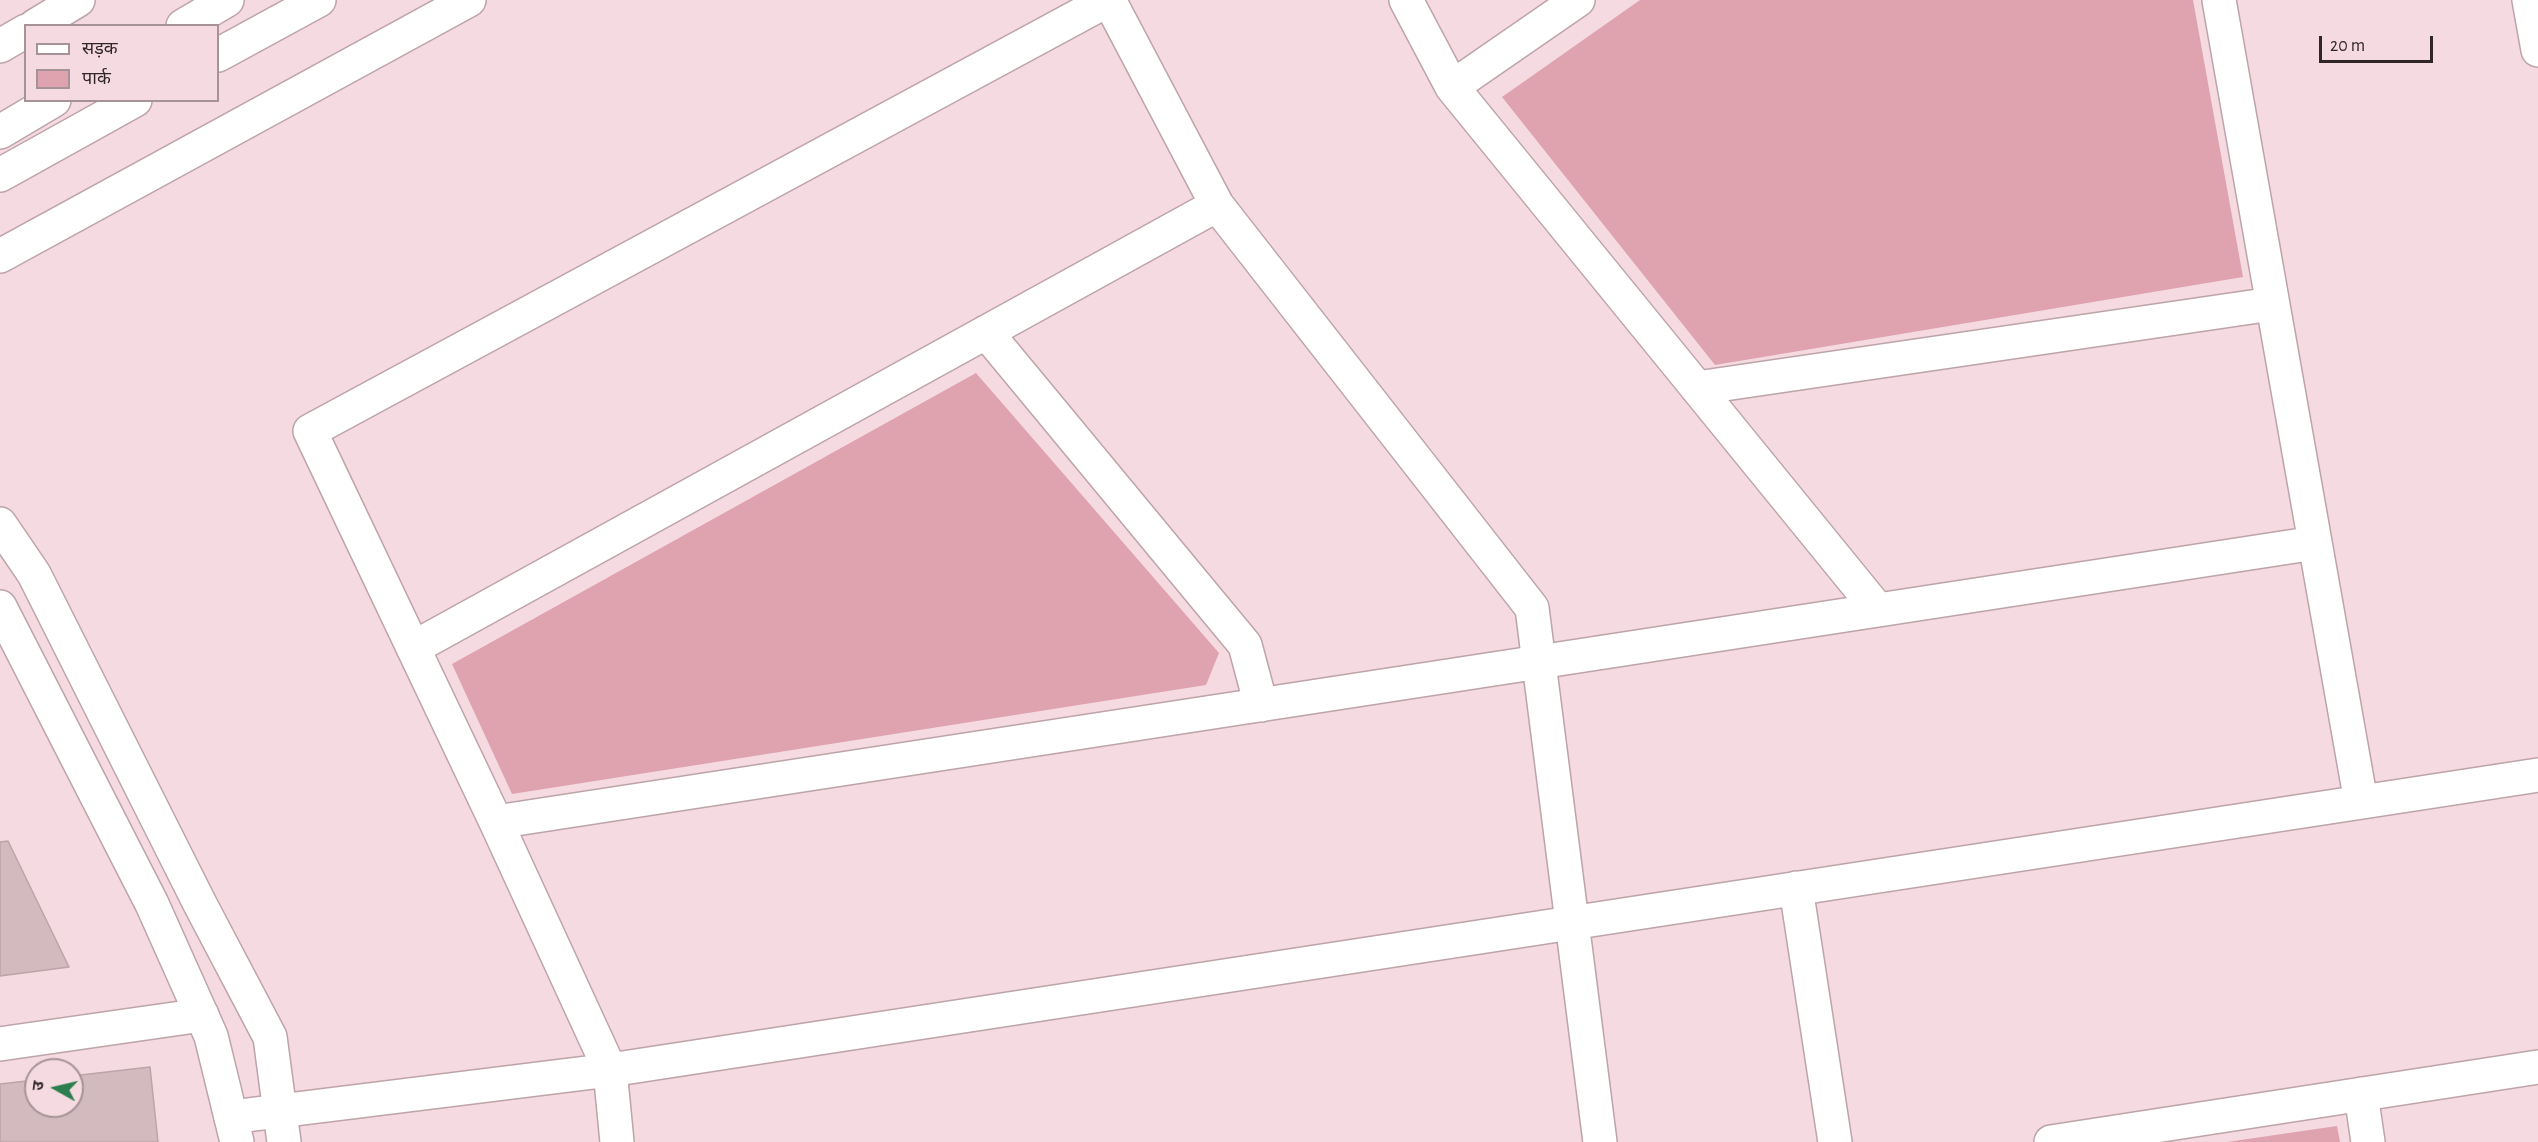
<!DOCTYPE html>
<html>
<head>
<meta charset="utf-8">
<style>
	body { margin:0 }
	#map { position:relative; width:2538px; height:1142px; overflow:hidden; background:#f5dbe1; font-family:"Alegreya Sans","Noto Sans Devanagari",sans-serif }
	canvas { display:block }
	.legend { position:absolute; left:24px; top:24px; width:195px; height:78px; box-sizing:border-box; background:#f5dbe1; border:2px solid #a69397; margin:0; padding:8px 10px; list-style:none; font-size:18px; color:#302628 }
	.legend li { display:flex; align-items:center; gap:12px; height:30px }
	.legend b { width:30px; border:2px solid #a69397 }
	.north { position:absolute; left:24px; top:1058px; width:60px; height:60px; box-sizing:border-box; background:#f5dbe1; border:2px solid #a69397; border-radius:50%; rotate:278deg; font-size:16px; font-weight:700; line-height:24px; text-align:center; color:#302628 }
	.north::after { content:''; display:block; margin:auto; width:21px; height:27px; background:#2d7e4f; clip-path:polygon(50% 0,100% 100%,50% 72%,0 100%) }
	.scale { position:absolute; left:2319px; top:36px; width:114px; height:27px; box-sizing:border-box; border:3px solid #302628; border-top:0; padding-left:8px; font-size:18px; line-height:21px; white-space:nowrap; color:#302628; -webkit-text-stroke:4px #f5dbe1; paint-order:stroke }
</style>
</head>
<body>
<div id="map">
<canvas width="2538" height="1142"></canvas>
<ul class="legend">
<li><b style="height:8px;background:#fff"></b>सड़क</li>
<li><b style="height:16px;background:#dfa2af"></b>पार्क</li>
</ul>
<div class="north">उ</div>
<div class="scale">20 m</div>
</div>
<script>
const ctx = document.querySelector('canvas').getContext('2d');
ctx.lineJoin = 'round';
function fill(path, color) { ctx.fillStyle = color; ctx.fill(path, 'evenodd'); }
const poly = rows => new Path2D(rows.map(r => 'M' + r).join(''));
function strokePath(path, color, width, dash) { ctx.strokeStyle = color; ctx.lineWidth = width; ctx.lineCap = dash ? 'butt' : 'round'; ctx.setLineDash(dash || []); ctx.stroke(path); }
fill(poly([
	[1640,0,2193,0,2243,277,1715,365,1502,97],
	[976,373,1219,653,1206,685,512,794,452,664],
	[2337,1126,2340,1142,2227,1142]
]), '#dfa2af');
const building = poly([
	[8,841,69,967,0,976,0,842,8,841],
	[150,1067,158,1142,0,1142,0,1084,36,1080,36,1106,72,1106,72,1076,150,1067]
]);
fill(building, '#d3babf');
strokePath(building, '#bca4a9', 1.5);
const street = poly([
	[1109,0,1217,205,1532,608,1600,1142],
	[1406,0,1452,87,1878,610],
	[2219,0,2361,802],
	[2529,0,2538,50],
	[35,26,78,0],
	[0,46,26,31],
	[1452,87,1578,0],
	[0,256,469,0],
	[986,332,1245,645,1261,705],
	[1697,388,2272,304],
	[413,648,1217,205],
	[496,822,2315,543],
	[1796,888,1835,1142],
	[0,1044,202,1015],
	[2361,1094,2368,1142],
	[231,1117,610,1070,2538,775],
	[617,1142,610,1070,496,822,310,431,1108,0],
	[2051,1142,2538,1067]
]);
const secondary = poly([
	[183,26,227,0],
	[218,55,319,0],
	[0,132,54,100],
	[0,175,135,100],
	[0,524,34,574,200,904,270,1037,284,1142],
	[0,607,152,904,211,1036,237,1142]
]);
strokePath(street, '#bda4a9', 36);
strokePath(secondary, '#bda4a9', 36);
strokePath(street, '#fff', 33);
strokePath(secondary, '#fff', 33);
</script>
</body>
</html>
